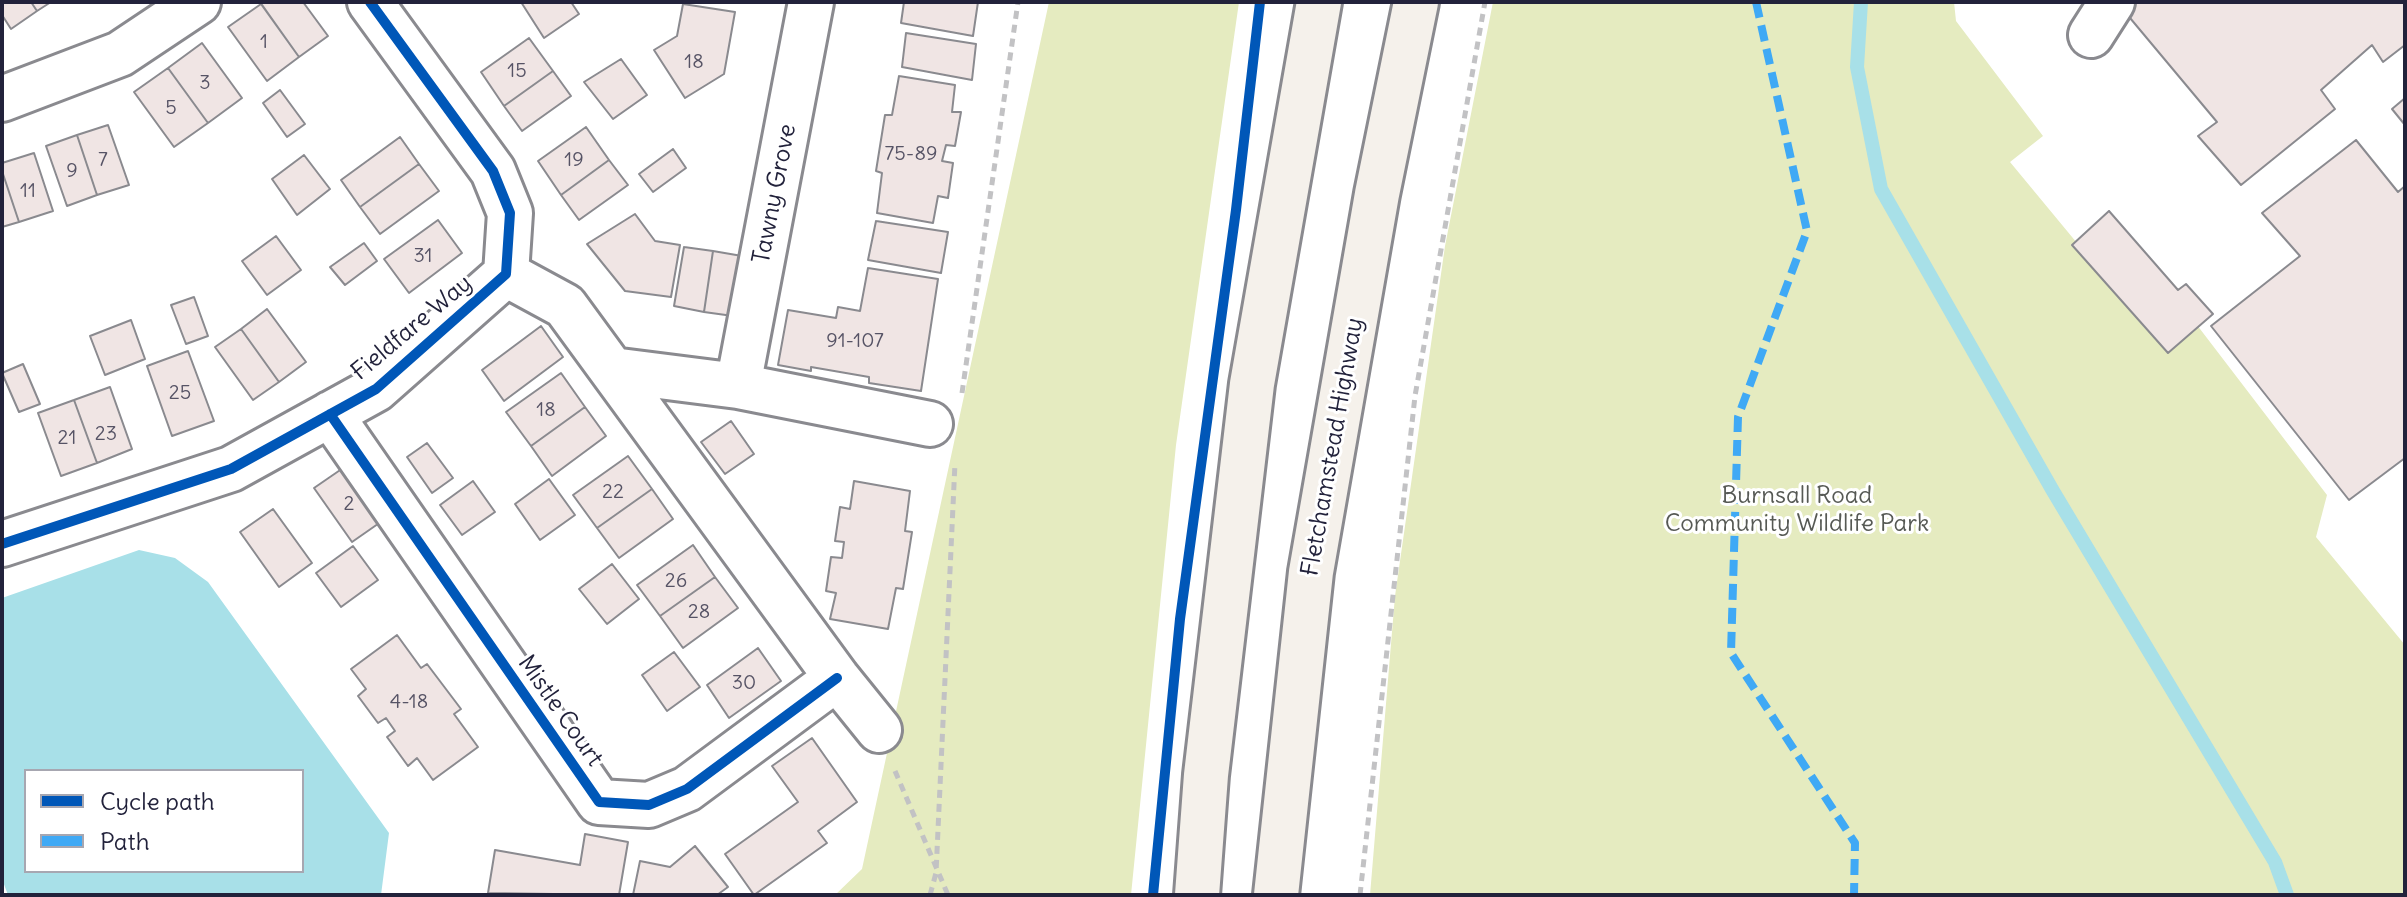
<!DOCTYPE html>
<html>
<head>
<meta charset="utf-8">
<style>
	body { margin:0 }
	#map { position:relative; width:2407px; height:897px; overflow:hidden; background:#fff; font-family:Delius,sans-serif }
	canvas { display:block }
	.frame { position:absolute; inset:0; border:4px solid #22223b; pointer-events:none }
	.legend { position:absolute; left:24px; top:769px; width:280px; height:104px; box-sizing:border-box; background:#fff; border:2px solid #a7a7b1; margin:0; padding:10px 14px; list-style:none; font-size:24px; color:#22223b }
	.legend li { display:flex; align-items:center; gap:16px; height:40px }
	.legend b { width:40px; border:2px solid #a7a7b1 }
</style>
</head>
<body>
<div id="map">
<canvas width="2407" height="897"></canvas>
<div class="frame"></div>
<ul class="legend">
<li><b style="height:10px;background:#0057b8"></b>Cycle path</li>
<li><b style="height:10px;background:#3fa9f5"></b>Path</li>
</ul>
</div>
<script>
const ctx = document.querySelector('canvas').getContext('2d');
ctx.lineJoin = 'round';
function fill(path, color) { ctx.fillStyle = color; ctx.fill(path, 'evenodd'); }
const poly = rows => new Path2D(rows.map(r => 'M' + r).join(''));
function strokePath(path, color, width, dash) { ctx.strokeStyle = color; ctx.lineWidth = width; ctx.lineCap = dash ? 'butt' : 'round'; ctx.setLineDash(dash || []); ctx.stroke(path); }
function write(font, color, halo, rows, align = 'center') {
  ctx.font = font + ' Delius,sans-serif'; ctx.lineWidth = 6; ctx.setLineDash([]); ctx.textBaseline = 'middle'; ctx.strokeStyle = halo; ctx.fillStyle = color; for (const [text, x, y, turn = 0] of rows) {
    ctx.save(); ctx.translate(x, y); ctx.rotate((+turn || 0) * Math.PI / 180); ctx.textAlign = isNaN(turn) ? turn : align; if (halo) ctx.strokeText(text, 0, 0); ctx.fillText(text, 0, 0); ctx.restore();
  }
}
fill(poly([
	[1049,2,1239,2,1176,445,1131,895,835,895,862,869],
	[1493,2,1954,2,1956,21,2043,136,2010,162,2163,347,2197,325,2327,495,2316,537,2405,645,2405,895,1370,895,1395,596,1445,246]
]), '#e5ebc0');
fill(poly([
	[139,550,175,558,208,582,389,833,381,895,8,895,2,879,2,598],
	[26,771,302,771,302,871,26,871]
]), '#a8e0e8');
strokePath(poly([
	[1861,2,1857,67,1881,189,2053,491,2275,862,2287,895]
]), '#a8e0e8', 14);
const building = poly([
	[2,2,31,2,37,11,11,29,2,15,2,2],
	[31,2,51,2,37,11,31,2],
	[260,2,303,2,328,36,299,57,260,2],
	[521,2,571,2,579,14,544,38,521,2],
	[904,2,978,2,973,36,901,23,904,2],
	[2125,2,2405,2,2405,45,2383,62,2372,45,2321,90,2335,109,2241,185,2198,136,2217,122,2120,6,2125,2],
	[261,4,299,57,267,81,228,27,261,4],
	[683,4,735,12,724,74,685,98,654,50,677,36,683,4],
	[906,33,976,44,972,80,902,67,906,33],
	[529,38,553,71,504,106,481,72,529,38],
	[202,43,242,98,208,123,168,68,202,43],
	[621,59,647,95,613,119,584,82,621,59],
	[168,68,208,123,174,147,134,92,168,68],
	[553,71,571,96,522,131,504,106,553,71],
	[899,76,955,85,952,112,961,112,955,146,946,145,942,161,953,163,948,198,938,196,933,223,877,213,882,173,876,171,885,115,892,115,899,76],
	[280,90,305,124,287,137,263,103,280,90],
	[2405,98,2405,125,2392,109,2405,98],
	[108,125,129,185,97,195,77,135,108,125],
	[586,127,609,160,561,195,538,161,586,127],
	[77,135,97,195,67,206,46,146,77,135],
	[400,137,419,164,360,207,341,180,400,137],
	[2356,140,2398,192,2405,186,2405,458,2349,500,2211,326,2300,256,2262,213,2356,140],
	[673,149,686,168,653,192,639,174,673,149],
	[34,153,53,211,19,222,2,171,2,163,34,153],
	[304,155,330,189,297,215,272,179,304,155],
	[609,160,628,185,579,220,561,195,609,160],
	[419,164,439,191,380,234,360,207,419,164],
	[2,171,19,222,2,227,2,171],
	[2109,211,2178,290,2186,284,2213,314,2168,353,2072,245,2109,211],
	[635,214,655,241,680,245,671,297,625,291,587,244,635,214],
	[438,220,462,253,409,293,384,259,438,220],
	[876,221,948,232,941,273,868,260,876,221],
	[276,236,301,270,267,295,242,261,276,236],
	[364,243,377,261,345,285,330,267,364,243],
	[684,247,713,251,704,312,674,306,684,247],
	[713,251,742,256,733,316,704,312,713,251],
	[868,268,938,279,921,391,869,383,869,377,811,367,811,371,778,365,788,310,836,318,838,307,860,311,868,268],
	[194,297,208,336,186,344,171,305,194,297],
	[267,309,306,362,279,382,241,329,267,309],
	[131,320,145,359,105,375,90,336,131,320],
	[541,326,563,357,504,401,482,370,541,326],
	[241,329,279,382,253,400,215,347,241,329],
	[188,351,214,421,172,436,147,366,188,351],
	[23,364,40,404,19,412,2,373,23,364],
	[561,373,585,407,531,446,506,412,561,373],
	[110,387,132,449,97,463,74,400,110,387],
	[74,400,97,463,61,476,38,413,74,400],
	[585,407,606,436,552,476,531,446,585,407],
	[731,421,754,454,725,474,701,442,731,421],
	[427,443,453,478,432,493,407,457,427,443],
	[628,456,652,489,597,528,573,495,628,456],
	[346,466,385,519,352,542,314,488,346,466],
	[549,479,575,515,540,540,515,504,549,479],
	[473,481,495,512,462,535,440,505,473,481],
	[854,481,910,491,905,531,912,532,903,589,896,588,888,629,830,619,836,593,826,591,831,557,842,558,844,542,835,541,840,507,850,509,854,481],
	[652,489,673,519,619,558,597,528,652,489],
	[273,509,312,563,279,587,240,532,273,509],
	[693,545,715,577,660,616,637,585,693,545],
	[353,546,378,580,341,607,316,573,353,546],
	[612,564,639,599,607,624,579,589,612,564],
	[715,577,738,608,683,648,660,616,715,577],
	[397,635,421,668,427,664,461,709,454,714,478,747,433,780,417,758,408,766,387,737,395,731,386,718,378,723,358,696,366,689,351,669,397,635],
	[758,648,781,681,729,718,707,685,758,648],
	[674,652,700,687,667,711,642,675,674,652],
	[812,738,857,802,818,831,827,843,754,895,725,854,798,802,772,766,812,738],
	[585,834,628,842,619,895,488,893,495,850,580,865,585,834],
	[695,846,728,887,717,895,633,895,640,861,670,867,695,846]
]);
fill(building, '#f0e5e4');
strokePath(building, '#8a8a8f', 2);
const minor = poly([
	[811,2,738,386,930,424],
	[2091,35,2112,2],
	[2,99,120,54,198,2],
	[506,274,565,306,837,678,879,730],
	[612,370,738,386],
	[330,414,599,802,649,805,687,789,837,678],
	[2,544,231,469,376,389,506,274,510,213,493,171,370,2]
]);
const highway = poly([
	[1197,895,1206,775,1252,384,1319,2],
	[1276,895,1311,572,1377,194,1416,2]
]);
strokePath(minor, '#8a8a8f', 50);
strokePath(highway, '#8a8a8f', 50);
strokePath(poly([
	[962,393,1018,2],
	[895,771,948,895],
	[930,895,936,873,955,463],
	[1360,895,1415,396,1485,2]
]), '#c2c2c4', 5, [8, 6]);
strokePath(minor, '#fff', 44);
strokePath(highway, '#f5f1eb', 44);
strokePath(poly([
	[1756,2,1807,231,1738,417,1731,653,1855,843,1854,895]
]), '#3fa9f5', 8, [16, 8]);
strokePath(poly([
	[330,414,599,802,649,805,687,789,837,678],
	[2,544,231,469,376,389,506,274,510,213,493,171,370,2],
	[1153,895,1180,619,1236,210,1260,2]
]), '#0057b8', 10);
write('20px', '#565365', null, [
	["1",264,42],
	["18",694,62],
	["15",517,71],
	["3",205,83],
	["5",171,108],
	["75-89",911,154],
	["7",103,160],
	["19",574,160],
	["9",72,171],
	["11",28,191],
	["31",423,256],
	["91-107",855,341],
	["25",180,393],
	["18",546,410],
	["23",106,434],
	["21",67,438],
	["22",613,492],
	["2",349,504],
	["26",676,581],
	["28",699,612],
	["30",744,683],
	["4-18",409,702]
]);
write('24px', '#22223b', '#fff', [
	["Tawny Grove",775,194,-79],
	["Fieldfare Way",412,328,-40],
	["Fletchamstead Highway",1333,447,-80],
	["Mistle Court",560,711,55]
]);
write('24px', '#565954', '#fff', [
	["Burnsall Road",1797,496],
	["Community Wildlife Park",1797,524]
]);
</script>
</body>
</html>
